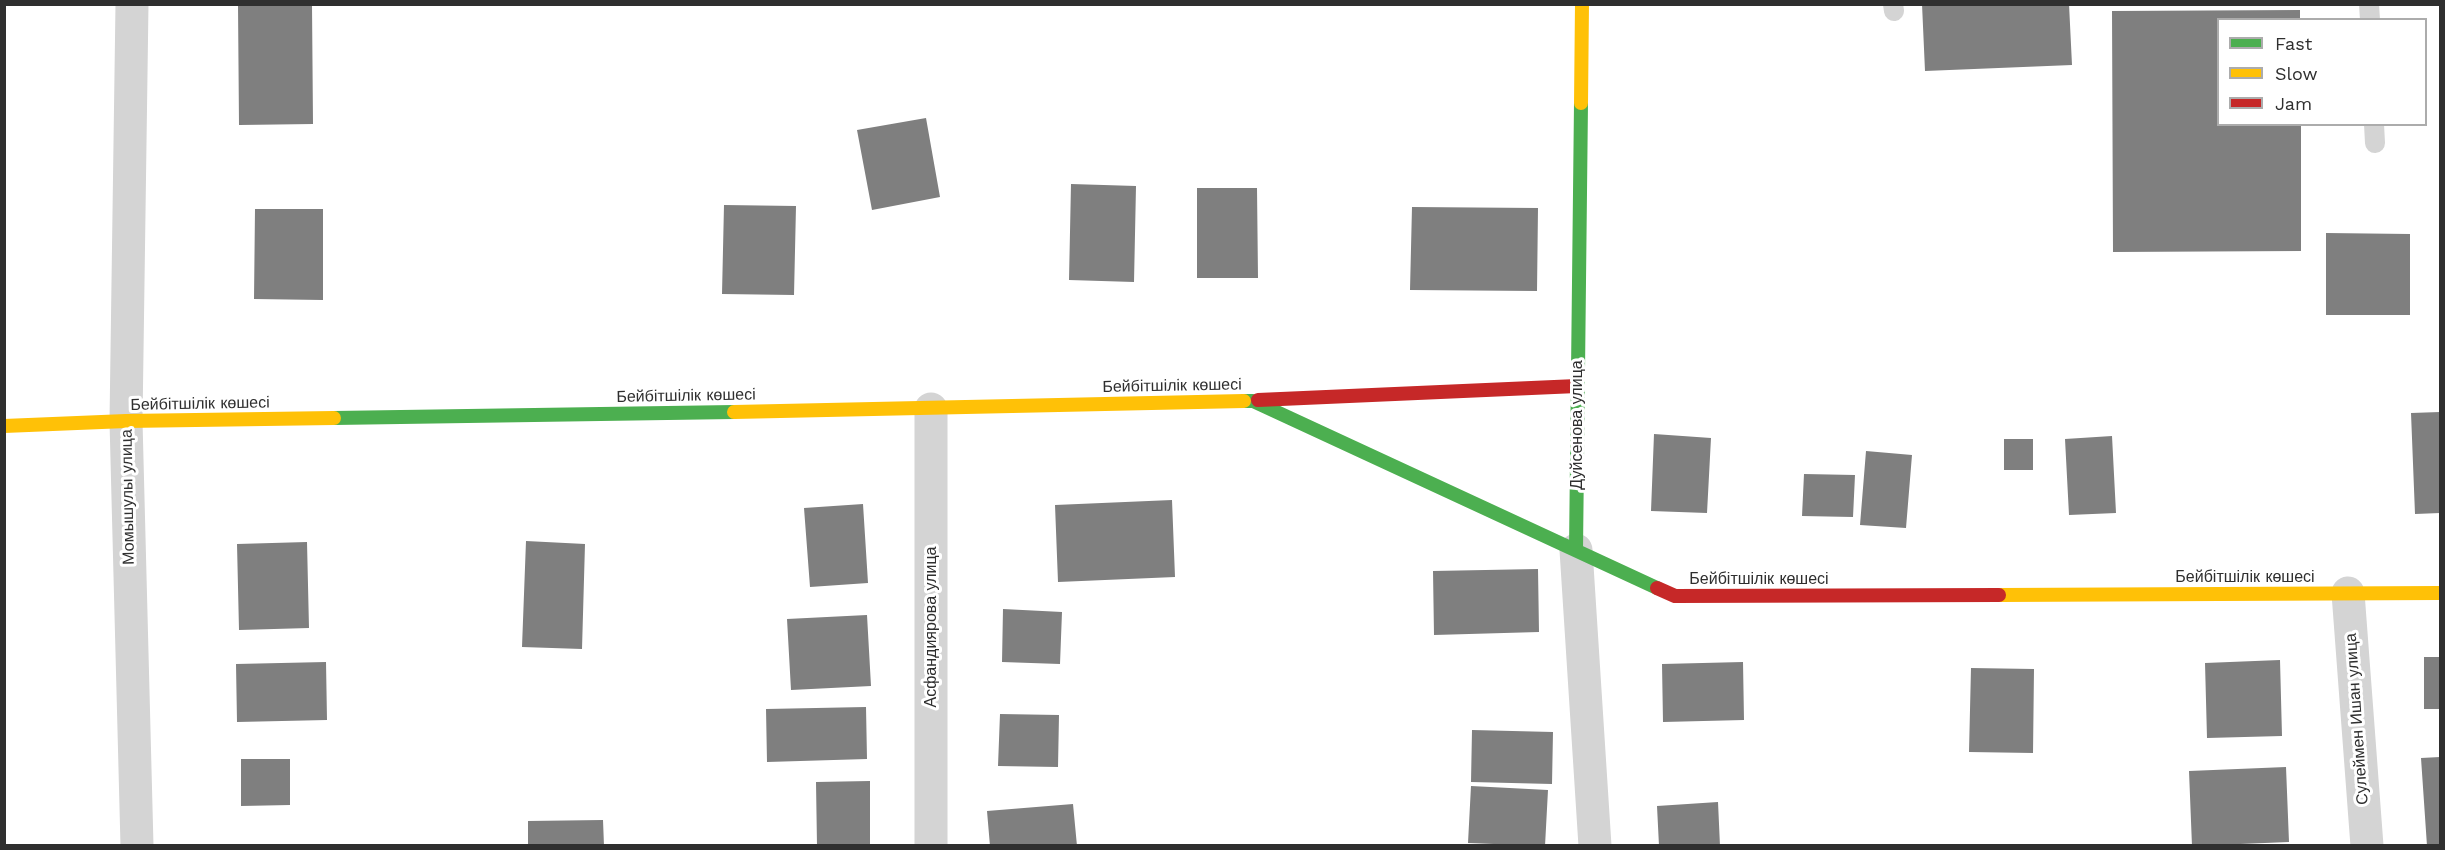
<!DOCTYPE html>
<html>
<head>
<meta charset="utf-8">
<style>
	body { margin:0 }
	#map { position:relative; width:2445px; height:850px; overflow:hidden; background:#fff; font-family:"Work Sans",sans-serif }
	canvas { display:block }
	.frame { position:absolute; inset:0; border:6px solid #2f2f2f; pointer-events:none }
	.legend { position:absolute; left:2217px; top:18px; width:210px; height:108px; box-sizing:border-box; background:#fff; border:2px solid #acacac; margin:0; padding:8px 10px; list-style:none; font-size:18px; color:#2f2f2f }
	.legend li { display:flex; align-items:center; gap:12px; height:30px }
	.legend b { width:30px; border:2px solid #acacac }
</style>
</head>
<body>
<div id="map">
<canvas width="2445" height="850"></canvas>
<div class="frame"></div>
<ul class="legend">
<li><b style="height:8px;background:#4caf50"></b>Fast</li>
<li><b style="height:8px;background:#ffc107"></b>Slow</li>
<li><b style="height:8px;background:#c62828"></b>Jam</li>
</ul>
</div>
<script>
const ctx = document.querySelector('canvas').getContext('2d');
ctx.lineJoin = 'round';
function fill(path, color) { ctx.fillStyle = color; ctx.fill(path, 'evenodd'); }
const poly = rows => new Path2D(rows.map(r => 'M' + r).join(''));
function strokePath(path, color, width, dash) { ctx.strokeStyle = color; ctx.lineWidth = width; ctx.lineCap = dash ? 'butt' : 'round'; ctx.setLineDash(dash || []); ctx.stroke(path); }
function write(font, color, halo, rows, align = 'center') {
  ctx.font = font + ' "Work Sans",sans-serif'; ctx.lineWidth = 6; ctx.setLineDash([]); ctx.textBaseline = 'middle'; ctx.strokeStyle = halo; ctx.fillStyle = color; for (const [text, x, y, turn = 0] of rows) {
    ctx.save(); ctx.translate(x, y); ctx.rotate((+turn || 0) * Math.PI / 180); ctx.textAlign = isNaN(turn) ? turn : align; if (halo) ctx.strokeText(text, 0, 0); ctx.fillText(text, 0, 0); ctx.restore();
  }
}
fill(poly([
	[1922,4,2069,4,2072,65,1925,71],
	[238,5,312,5,313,124,239,125],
	[2300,10,2300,20,2218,20,2218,124,2301,124,2301,251,2113,252,2112,11],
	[926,118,940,197,872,210,857,130],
	[1071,184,1136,186,1134,282,1069,280],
	[1197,188,1257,188,1258,278,1197,278],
	[724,205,796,206,794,295,722,294],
	[1412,207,1538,208,1537,291,1410,290],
	[255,209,323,209,323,300,254,299],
	[2326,233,2410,234,2410,315,2326,315],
	[2440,412,2440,513,2415,514,2411,413],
	[1654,434,1711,438,1707,513,1651,511],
	[2112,436,2116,513,2069,515,2065,439],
	[2004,439,2033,439,2033,470,2004,470],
	[1866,451,1912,455,1906,528,1860,525],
	[1804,474,1855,475,1853,517,1802,516],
	[1172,500,1175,577,1058,582,1055,505],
	[863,504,868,583,810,587,804,508],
	[526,541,585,544,582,649,522,647],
	[307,542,309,628,239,630,237,544],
	[1538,569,1539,632,1434,635,1433,571],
	[1003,609,1062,612,1060,664,1002,662],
	[867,615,871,686,791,690,787,619],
	[2424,657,2440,657,2440,709,2424,709],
	[2280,660,2282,736,2207,738,2205,663],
	[326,662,327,720,237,722,236,664],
	[1743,662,1744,720,1663,722,1662,664],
	[1971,668,2034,669,2033,753,1969,752],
	[866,707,867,759,767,762,766,709],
	[1000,714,1059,715,1058,767,998,766],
	[1472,730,1553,732,1552,784,1471,782],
	[2440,757,2440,846,2427,846,2421,758],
	[241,759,290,759,290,805,241,806],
	[2286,767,2289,842,2192,846,2189,771],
	[870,781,870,846,817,846,816,782],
	[1471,786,1548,790,1545,846,1468,843],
	[1718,802,1720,846,1659,846,1657,806],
	[1073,804,1077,846,990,846,987,811],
	[603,820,604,846,528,846,528,821]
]), '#7f7f7f');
strokePath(poly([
	[1893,4,1894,11],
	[2369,4,2370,20],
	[2374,124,2375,143]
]), '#d4d4d4', 20);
strokePath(poly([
	[132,4,126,421,137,846],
	[1576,550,1595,846],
	[2348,593,2367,846],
	[931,846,931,409]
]), '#d4d4d4', 33);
strokePath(poly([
	[1244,401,1253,401,1657,588],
	[334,418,734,412],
	[1576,550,1581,103]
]), '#4caf50', 14);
strokePath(poly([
	[1581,103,1582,4],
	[734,412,1244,401],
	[4,426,126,421,334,418],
	[1999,595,2440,593]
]), '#ffc107', 14);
strokePath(poly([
	[1258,400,1577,386],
	[1657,588,1675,596,1999,595]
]), '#c62828', 14);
write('16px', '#2f2f2f', '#fff', [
	["Бейбітшілік көшесі",1172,386,-1],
	["Бейбітшілік көшесі",686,396,-1],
	["Бейбітшілік көшесі",200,404,-1],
	["Дуйсенова улица",1577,425,-90],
	["Момышулы улица",128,497,-91],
	["Бейбітшілік көшесі",2245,577],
	["Бейбітшілік көшесі",1759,579],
	["Асфандиярова улица",931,627,-90],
	["Сулеймен Ишан улица",2357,719,-94]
]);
</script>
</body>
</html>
